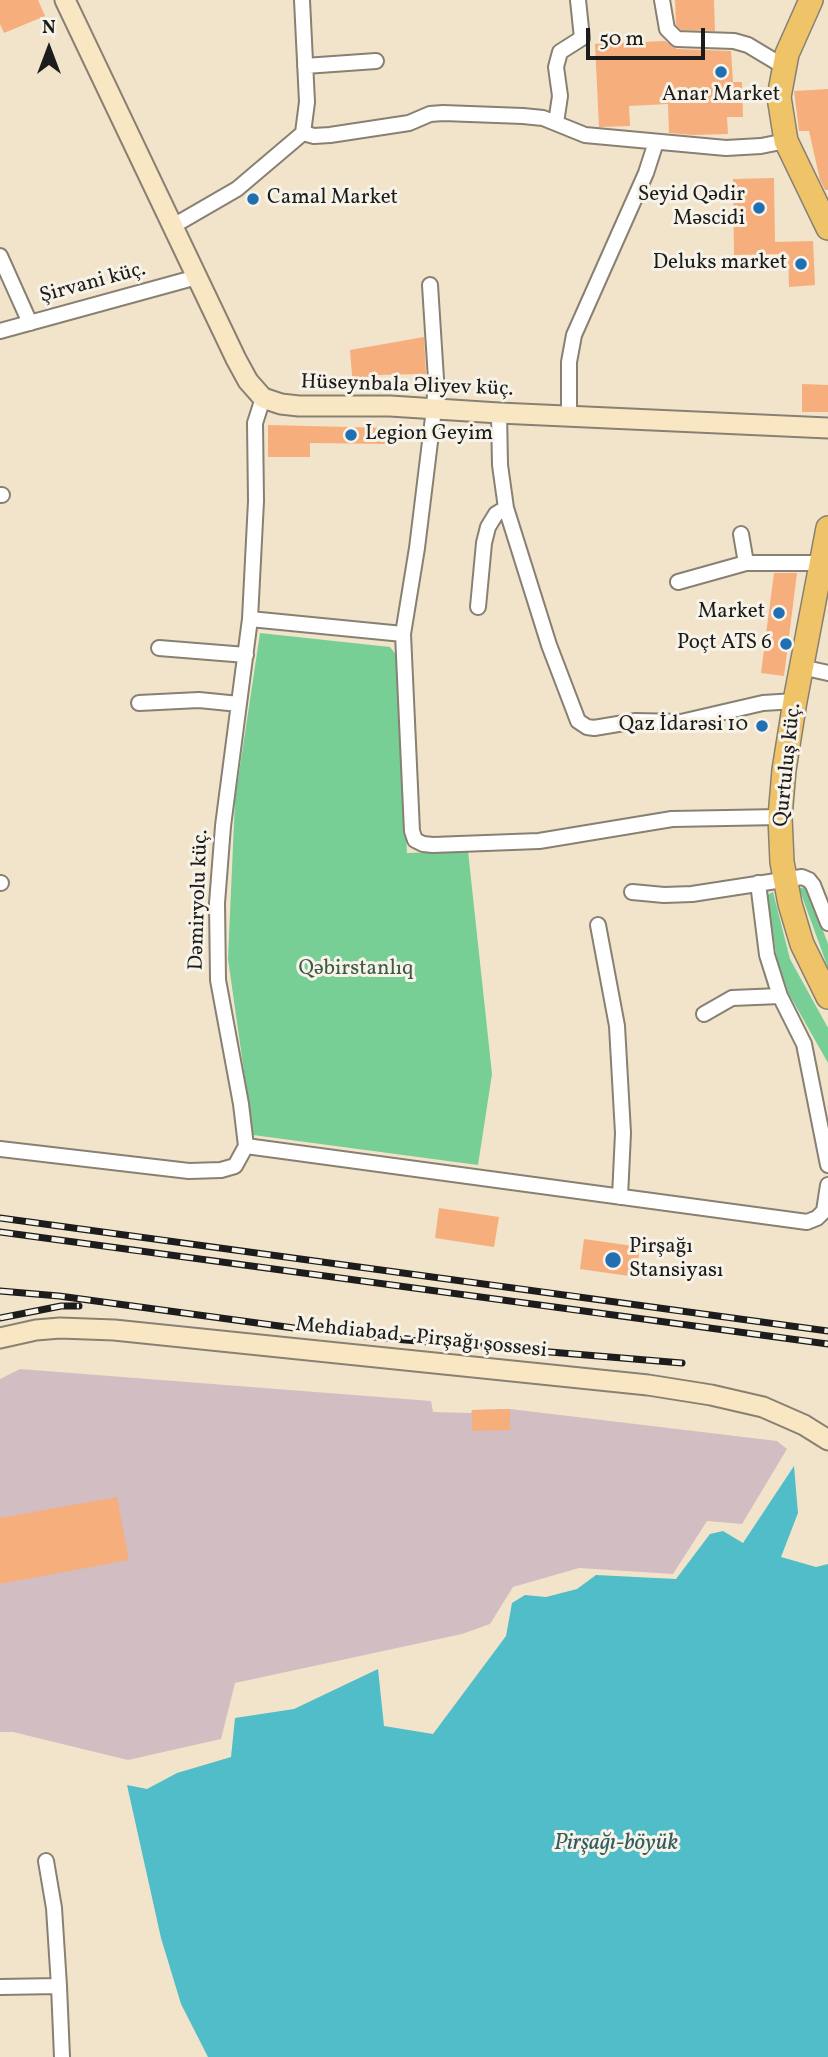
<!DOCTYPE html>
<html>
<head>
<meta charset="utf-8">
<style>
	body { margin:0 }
	#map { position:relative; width:828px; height:2057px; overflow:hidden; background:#f2e4ca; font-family:Vollkorn,serif }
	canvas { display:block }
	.north { position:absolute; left:14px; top:14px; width:70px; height:70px; -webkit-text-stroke:5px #f7f3e8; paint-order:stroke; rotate:0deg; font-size:19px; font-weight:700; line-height:28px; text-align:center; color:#1c1c1c }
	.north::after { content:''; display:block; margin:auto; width:24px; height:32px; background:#1c1c1c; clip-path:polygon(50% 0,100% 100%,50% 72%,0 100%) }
	.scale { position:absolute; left:586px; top:28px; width:119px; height:32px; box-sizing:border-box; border:4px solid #1c1c1c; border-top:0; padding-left:9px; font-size:21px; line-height:24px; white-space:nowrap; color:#1c1c1c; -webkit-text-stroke:5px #f7f3e8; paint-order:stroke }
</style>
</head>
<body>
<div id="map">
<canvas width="828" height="2057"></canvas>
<div class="north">N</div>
<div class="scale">50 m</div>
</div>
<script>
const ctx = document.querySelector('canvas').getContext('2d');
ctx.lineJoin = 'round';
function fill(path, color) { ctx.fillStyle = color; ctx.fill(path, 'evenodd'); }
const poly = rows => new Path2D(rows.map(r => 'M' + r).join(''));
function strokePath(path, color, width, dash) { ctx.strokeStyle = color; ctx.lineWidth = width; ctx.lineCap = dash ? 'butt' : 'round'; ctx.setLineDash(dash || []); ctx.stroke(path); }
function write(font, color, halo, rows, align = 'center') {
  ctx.font = font + ' Vollkorn,serif'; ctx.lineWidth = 6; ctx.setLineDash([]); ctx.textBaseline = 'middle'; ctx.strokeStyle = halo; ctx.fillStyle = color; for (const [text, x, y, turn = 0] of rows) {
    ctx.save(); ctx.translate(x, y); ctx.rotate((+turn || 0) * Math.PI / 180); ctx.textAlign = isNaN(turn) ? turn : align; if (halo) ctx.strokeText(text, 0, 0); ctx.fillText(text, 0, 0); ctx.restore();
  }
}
fill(poly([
	[20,1369,431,1401,433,1412,471,1413,472,1410,510,1409,777,1441,787,1449,742,1524,707,1521,673,1574,579,1568,513,1587,490,1624,462,1634,235,1683,221,1739,128,1760,13,1732,0,1732,0,1379]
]), '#d2bec2');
fill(poly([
	[260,633,390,647,398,657,407,853,468,851,492,1074,478,1165,253,1135,228,959,235,800],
	[807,887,828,944,828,968,799,888],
	[773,892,790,959,828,1028,828,1063,789,994,777,959,767,895]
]), '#77cf95');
fill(poly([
	[794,1466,798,1513,781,1557,816,1567,828,1564,828,2057,208,2057,181,2004,161,1938,127,1785,147,1789,177,1773,231,1757,235,1718,294,1709,378,1669,384,1726,433,1734,506,1636,512,1603,525,1595,546,1597,577,1589,596,1575,676,1579,710,1534,723,1531,743,1543]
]), '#50bdc9');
fill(poly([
	[0,0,38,0,45,16,4,33,0,24],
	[675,0,714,0,715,31,681,30,676,25],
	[665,41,677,49,731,51,733,82,742,82,743,117,727,117,728,134,693,135,669,133,668,104,629,106,630,126,599,127,595,44],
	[828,89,828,190,825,190,820,180,809,131,799,131,794,91],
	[774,178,775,242,813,241,815,285,789,287,788,254,734,255,733,179],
	[424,337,426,374,377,375,378,387,353,388,350,350],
	[802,384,828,385,828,412,802,412],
	[268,425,388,428,387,444,310,443,310,457,268,457],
	[774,573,797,573,784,676,761,673],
	[439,1208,499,1217,494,1247,435,1238],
	[584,1239,640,1247,636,1277,580,1269],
	[510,1409,510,1430,472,1431,472,1410],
	[117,1497,129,1560,0,1584,0,1518]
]), '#f5ae7c');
const street = poly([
	[302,0,307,102,303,133],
	[662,0,667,29,677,39,734,41,748,45,783,66],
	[305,66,376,61],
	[556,123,560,96,556,67,560,52,582,38,578,0],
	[173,226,237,189,303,133,314,136,330,135,409,123,430,114,443,113,523,116,543,118,585,135,726,148,761,146,786,141],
	[0,256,30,323],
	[430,285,436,379,434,409,417,548,403,634,412,831,415,840,423,844,433,845,539,841,672,819,780,817],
	[0,331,197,277],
	[499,413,500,465,506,508,549,645,578,721,587,727,594,728,636,721,681,722,763,703,795,701],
	[569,416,569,362,574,335,646,173,656,142],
	[0,495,2,495],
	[741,534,746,563],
	[678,582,746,563,827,563],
	[478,607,484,543,488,527,496,514,506,508],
	[250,619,403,634],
	[159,648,246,655],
	[801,667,828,673],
	[139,703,199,700,239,704],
	[0,883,1,883],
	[758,883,767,955,780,996,804,1044,828,1165],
	[632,892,664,895,692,894,802,877,809,880,813,885,828,923],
	[598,925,617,1026,623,1133,620,1197],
	[704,1014,732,998,780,996],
	[246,1146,807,1222,817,1218,824,1211,828,1185],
	[0,1149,189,1171,221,1170,235,1166,246,1146,241,1104,218,980,217,903,223,826,250,619,256,501,255,423,263,398],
	[46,1861,54,1908,59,1986],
	[0,1987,59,1986,62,2057]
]);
const secondary = poly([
	[65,0,236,359,248,381,263,398,281,404,299,406,390,406,499,413,828,428],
	[0,1338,36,1330,60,1328,114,1330,648,1385,711,1395,763,1407,804,1425,828,1440]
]);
const primary = poly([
	[811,0,787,54,779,97,786,141,828,228],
	[828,528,795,701,784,770,780,817,782,862,790,904,802,944,828,997]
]);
strokePath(street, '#878073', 18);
strokePath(secondary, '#878073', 23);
strokePath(primary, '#878073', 26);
strokePath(street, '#fff', 14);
strokePath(secondary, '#f9e7c3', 19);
strokePath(primary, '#efc469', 23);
const rail = poly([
	[0,1218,828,1331],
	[0,1232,828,1344],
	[0,1291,59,1296,294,1328,394,1339,682,1363],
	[0,1318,61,1306,79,1306]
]);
strokePath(rail, '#1c1c1c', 7);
strokePath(rail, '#f7f3e8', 4.5, [13]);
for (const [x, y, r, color] of [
	[721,72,7,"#1f6fb2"],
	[253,199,7,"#1f6fb2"],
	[759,208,7,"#1f6fb2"],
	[801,264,7,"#1f6fb2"],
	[351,435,7,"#1f6fb2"],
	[779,613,7,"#1f6fb2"],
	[786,644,7,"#1f6fb2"],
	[762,726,7,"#1f6fb2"],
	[613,1260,9,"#1f6fb2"]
]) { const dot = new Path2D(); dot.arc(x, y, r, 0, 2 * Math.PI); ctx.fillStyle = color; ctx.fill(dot); strokePath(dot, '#f7f3e8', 2.5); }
write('21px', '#1c1c1c', '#f7f3e8', [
	["Anar Market",721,96,"center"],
	["Seyid Qədir",745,196],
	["Məscidi",745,220],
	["Camal Market",267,199,"left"],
	["Deluks market",787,264],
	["Legion Geyim",365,435,"left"],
	["Market",765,613],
	["Poçt ATS 6",772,644],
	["Qaz İdarəsi 10",748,726],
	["Pirşağı",629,1248,"left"],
	["Stansiyası",629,1272,"left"]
], 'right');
write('21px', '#1c1c1c', '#f7f3e8', [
	["Şirvani küç.",93,284,-15],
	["Hüseynbala Əliyev küç.",407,387,2],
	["Qurtuluş küç.",789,765,-84],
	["Dəmiryolu küç.",200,900,-88],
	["Mehdiabad - Pirşağı şossesi",421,1339,6]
]);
write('21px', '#3c5b46', '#f7f3e8', [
	["Qəbirstanlıq",356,970]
]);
write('italic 23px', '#315c61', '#f7f3e8', [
	["Pirşağı-böyük",616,1845]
]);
</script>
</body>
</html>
